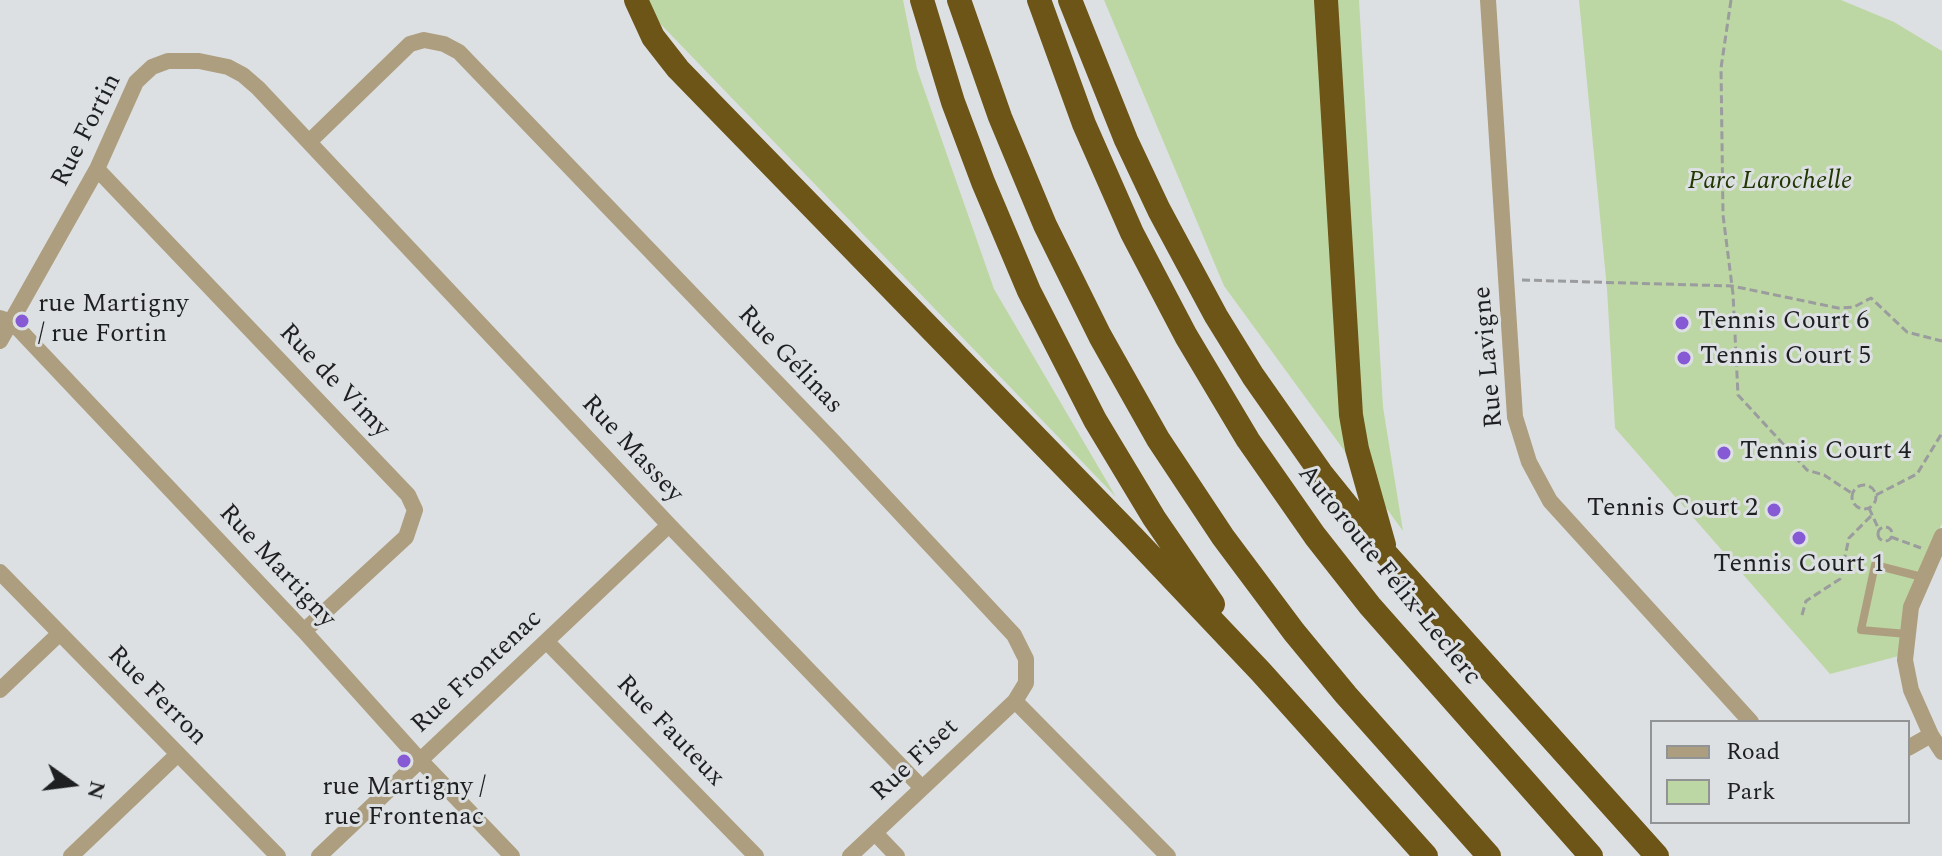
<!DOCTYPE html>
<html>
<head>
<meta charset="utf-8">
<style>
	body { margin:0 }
	#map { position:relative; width:1942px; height:856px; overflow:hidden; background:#dde0e2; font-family:Spectral,serif }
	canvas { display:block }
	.legend { position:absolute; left:1650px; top:720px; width:260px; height:104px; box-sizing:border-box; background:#dde0e2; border:2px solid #919394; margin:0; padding:10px 14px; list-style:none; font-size:24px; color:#1e1f20 }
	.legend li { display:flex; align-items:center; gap:16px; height:40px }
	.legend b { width:40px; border:2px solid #919394 }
	.north { position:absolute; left:32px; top:744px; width:80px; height:80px; -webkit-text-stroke:6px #dde0e2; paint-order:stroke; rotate:104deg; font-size:22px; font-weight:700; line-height:32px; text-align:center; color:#1e1f20 }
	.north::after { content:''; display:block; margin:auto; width:28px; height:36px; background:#1e1f20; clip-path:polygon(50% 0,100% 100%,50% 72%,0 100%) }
</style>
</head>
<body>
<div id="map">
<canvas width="1942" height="856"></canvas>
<ul class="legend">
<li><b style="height:10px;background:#ad9e7f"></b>Road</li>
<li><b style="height:22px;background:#bdd7a4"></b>Park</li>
</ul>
<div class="north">N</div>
</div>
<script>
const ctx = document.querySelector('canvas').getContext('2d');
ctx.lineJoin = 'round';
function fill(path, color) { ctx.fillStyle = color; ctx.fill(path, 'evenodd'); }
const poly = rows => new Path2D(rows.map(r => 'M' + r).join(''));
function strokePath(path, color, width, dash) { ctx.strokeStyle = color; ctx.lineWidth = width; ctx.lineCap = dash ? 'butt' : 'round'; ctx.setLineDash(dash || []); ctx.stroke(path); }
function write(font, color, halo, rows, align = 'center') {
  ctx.font = font + ' Spectral,serif'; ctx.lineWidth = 6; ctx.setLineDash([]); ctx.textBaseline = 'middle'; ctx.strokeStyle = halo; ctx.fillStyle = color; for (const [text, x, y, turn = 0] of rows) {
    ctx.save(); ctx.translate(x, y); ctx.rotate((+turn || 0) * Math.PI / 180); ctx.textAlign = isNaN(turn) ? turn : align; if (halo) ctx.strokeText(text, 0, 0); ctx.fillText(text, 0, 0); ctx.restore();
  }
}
fill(poly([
	[647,0,903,0,917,69,994,289,1116,497,649,12],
	[1104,0,1359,0,1383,407,1403,531,1224,286],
	[1579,0,1841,0,1894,22,1942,51,1942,524,1925,557,1899,656,1830,674,1615,428,1607,289]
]), '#bdd7a4');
strokePath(poly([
	[1731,0,1721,68,1723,215,1733,294,1738,395,1807,470,1824,475,1853,494],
	[1522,280,1732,286,1838,308,1854,307,1871,298,1907,332,1942,341],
	'1852 497a12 12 0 1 1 24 0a12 12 0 1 1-24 0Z',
	[1876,495,1917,474,1942,433],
	[1869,508,1879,530],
	'1878 534a7 7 0 1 1 14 0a7 7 0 1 1-14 0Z',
	[1891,537,1921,548],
	[1802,615,1806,601,1840,579,1849,538,1871,516]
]), '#9a9c9e', 3, [8, 4]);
strokePath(poly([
	[1907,634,1861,630,1875,565,1922,577]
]), '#ad9e7f', 8);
strokePath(poly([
	[1488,0,1515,417,1529,462,1550,501,1751,722],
	[309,142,410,44,424,40,444,44,459,52,832,440,1014,635,1026,659,1026,683,1015,701,850,856],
	[97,169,408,495,415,510,406,537,304,631],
	[0,318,12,322,304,631,419,759,512,856],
	[0,341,97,169,136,82,152,67,168,61,199,61,228,67,243,75,258,88,669,525,922,788],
	[1942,536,1911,607,1905,660,1911,690,1931,735,1942,752],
	[0,572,278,856],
	[547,642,756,856],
	[0,690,59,634],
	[1015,701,1168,856],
	[1908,748,1931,735],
	[875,833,897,856],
	[71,856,178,754],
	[319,856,669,525]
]), '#ad9e7f', 16);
strokePath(poly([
	[636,0,653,37,678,69,1133,537,1261,672,1426,856],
	[922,0,953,102,983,182,1029,291,1095,420,1154,518,1213,604],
	[959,0,1000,117,1045,225,1100,336,1158,439,1223,537,1294,632,1346,695,1489,856],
	[1039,0,1084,124,1132,233,1186,336,1248,440,1315,536,1370,606,1591,856],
	[1070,0,1126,140,1159,210,1216,316,1253,376,1321,473,1387,555,1657,856],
	[1326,0,1351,415,1357,449,1384,545]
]), '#6d5417', 24);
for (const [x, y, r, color] of [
	[22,321,8,"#865ad4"],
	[1682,323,8,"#865ad4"],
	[1684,358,8,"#865ad4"],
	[1724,453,8,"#865ad4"],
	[1774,510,8,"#865ad4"],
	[1799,538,8,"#865ad4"],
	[404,761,8,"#865ad4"]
]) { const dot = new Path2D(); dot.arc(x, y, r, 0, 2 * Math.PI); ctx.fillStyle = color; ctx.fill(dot); strokePath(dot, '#dde0e2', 3); }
write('26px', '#1e1f20', '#dde0e2', [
	["Rue Fortin",88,131,-63],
	["Rue Lavigne",1490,357,-95],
	["Rue Gélinas",789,361,46],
	["Rue de Vimy",333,382,46],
	["Rue Massey",631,450,47],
	["Rue Martigny",276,567,47],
	["Autoroute Félix-Leclerc",1388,576,51],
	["Rue Frontenac",478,673,-43],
	["Rue Ferron",156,697,45],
	["Rue Fauteux",669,732,46],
	["Rue Fiset",916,761,-43]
]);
write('italic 26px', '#223803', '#dde0e2', [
	["Parc Larochelle",1770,183]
]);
write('26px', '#1e1f20', '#dde0e2', [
	["rue Martigny",38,306],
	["/ rue Fortin",38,336],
	["Tennis Court 6",1698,323],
	["Tennis Court 5",1700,358],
	["Tennis Court 4",1740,453],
	["Tennis Court 2",1758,510,"right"],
	["Tennis Court 1",1799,566,"center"],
	["rue Martigny /",404,789,"center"],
	["rue Frontenac",404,819,"center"]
], 'left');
</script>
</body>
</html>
